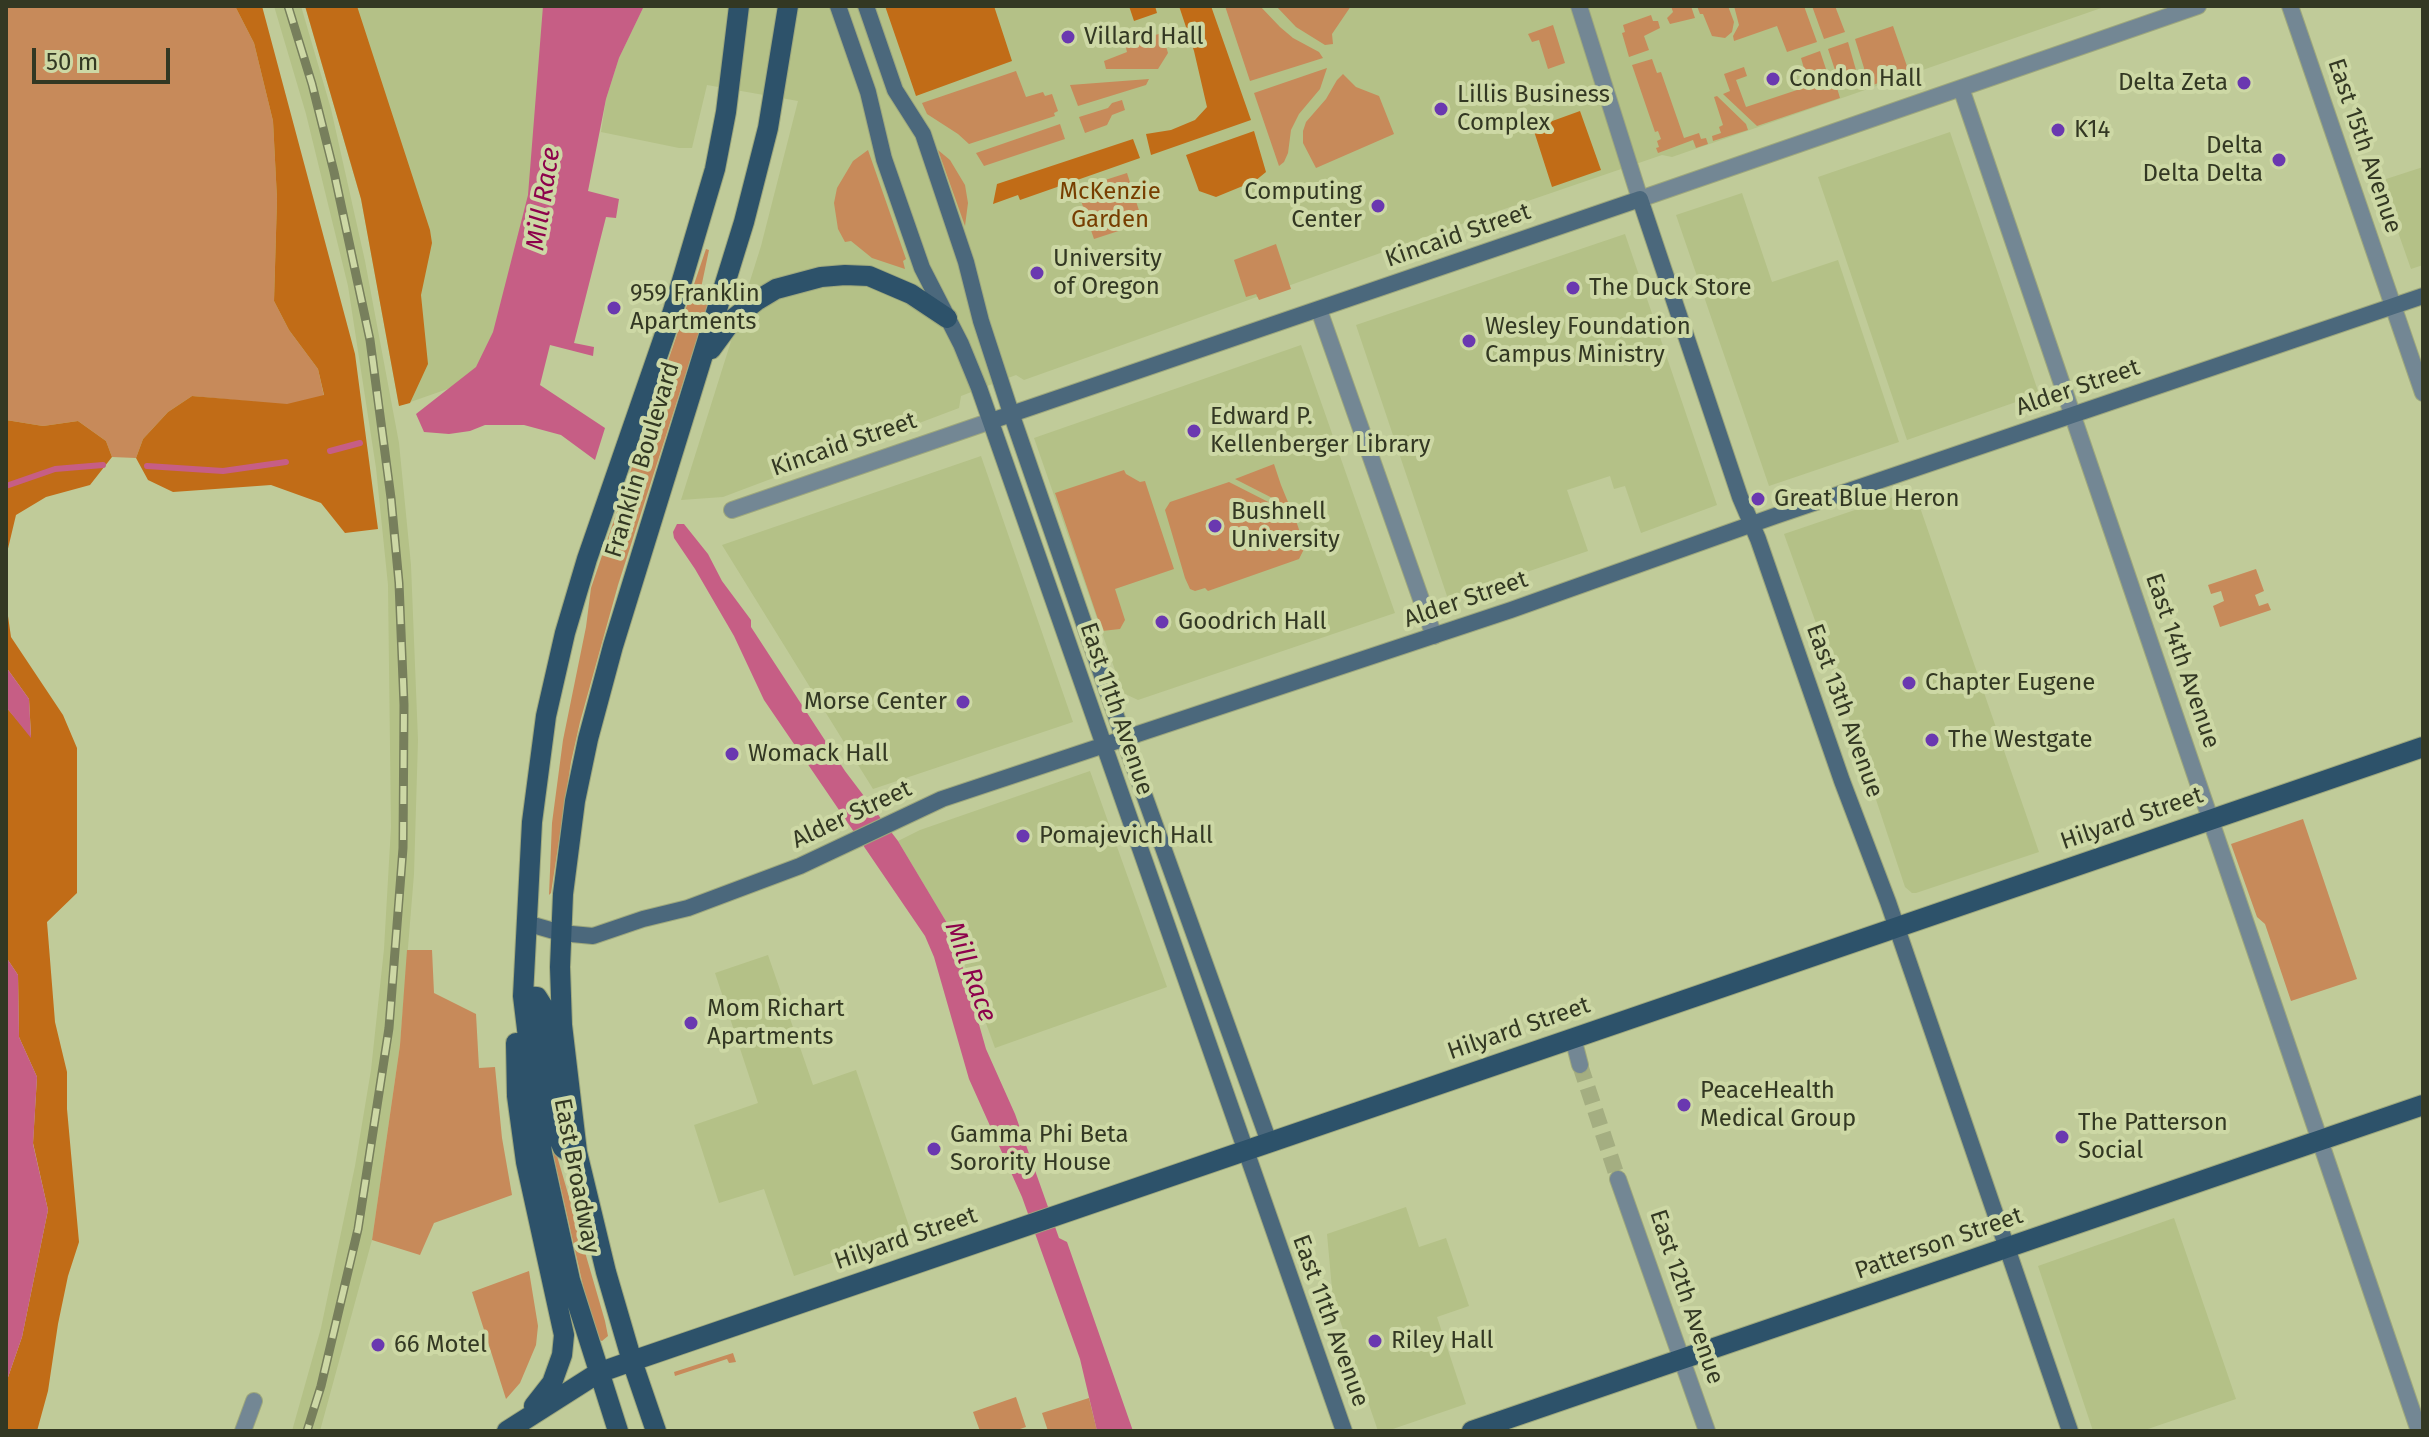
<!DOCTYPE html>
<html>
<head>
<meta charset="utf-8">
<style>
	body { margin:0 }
	#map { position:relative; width:2429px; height:1437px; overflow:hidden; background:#c0cb99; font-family:"Fira Sans",sans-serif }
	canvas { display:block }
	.frame { position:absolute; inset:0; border:8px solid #333823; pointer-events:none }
	.scale { position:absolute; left:32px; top:48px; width:138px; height:36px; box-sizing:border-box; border:4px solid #333823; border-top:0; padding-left:10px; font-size:24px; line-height:28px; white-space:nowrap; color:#333823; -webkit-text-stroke:6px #cdd8a5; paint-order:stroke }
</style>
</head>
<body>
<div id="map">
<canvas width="2429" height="1437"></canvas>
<div class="frame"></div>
<div class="scale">50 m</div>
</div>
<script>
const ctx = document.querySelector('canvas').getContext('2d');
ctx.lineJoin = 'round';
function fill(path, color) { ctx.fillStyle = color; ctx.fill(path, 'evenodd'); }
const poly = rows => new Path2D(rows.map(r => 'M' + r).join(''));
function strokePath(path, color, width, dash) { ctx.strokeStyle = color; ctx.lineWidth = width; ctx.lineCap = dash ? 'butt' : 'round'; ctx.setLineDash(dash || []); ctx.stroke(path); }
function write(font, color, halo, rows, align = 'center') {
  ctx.font = font + ' "Fira Sans",sans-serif'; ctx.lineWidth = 8; ctx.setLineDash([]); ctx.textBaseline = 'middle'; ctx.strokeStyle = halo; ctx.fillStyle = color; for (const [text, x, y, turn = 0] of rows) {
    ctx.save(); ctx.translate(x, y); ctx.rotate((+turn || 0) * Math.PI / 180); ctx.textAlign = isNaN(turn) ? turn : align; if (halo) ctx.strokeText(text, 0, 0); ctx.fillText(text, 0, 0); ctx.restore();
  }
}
fill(poly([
	[274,6,301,6,331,109,365,261,399,443,411,565,418,740,414,874,400,1045,372,1240,320,1431,292,1431,321,1328,355,1166,371,1070,384,949,391,827,388,585,376,468,348,286,306,114],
	[305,6,584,6,482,377,399,406,361,199],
	[644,6,2107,6,1672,157,1662,155,1487,215,1024,380,1016,375,961,396,959,408,723,497,681,500,761,246,798,101,707,85,692,148,679,148,601,132,606,99,619,58],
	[1950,132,2039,394,1907,440,1818,177],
	[2423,167,2423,265,2411,269,2380,181],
	[1742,193,1772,282,1838,260,1899,442,1769,486,1676,215],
	[1625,234,1717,505,1641,533,1625,486,1614,489,1610,476,1567,490,1588,551,1448,599,1356,325],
	[1301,345,1395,613,1138,700,1123,693,1034,438],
	[981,456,1073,722,873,789,722,545],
	[1914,490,2039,852,1916,893,1912,893,1905,887,1836,679,1784,534],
	[1090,771,1167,987,995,1048,953,933,898,841,920,830],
	[768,955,813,1085,856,1070,912,1235,794,1276,764,1189,719,1203,694,1125,758,1103,715,973],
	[1406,1207,1419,1247,1446,1238,1469,1306,1437,1317,1466,1404,1387,1431,1378,1431,1333,1300,1327,1234],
	[2174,1218,2236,1399,2142,1431,2093,1431,2038,1266]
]), '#b4c187');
fill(poly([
	[6,6,235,6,254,43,273,121,277,199,274,301,289,330,318,369,324,396,287,405,192,396,168,412,143,439,136,458,112,457,106,441,78,421,43,426,6,420],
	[1225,6,1260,6,1280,27,1293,38,1319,52,1323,58,1250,81],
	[1276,6,1351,6,1332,34,1333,44,1325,45,1296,27],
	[1671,6,1691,6,1695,18,1670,24,1667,18,1673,12],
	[1697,6,1728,6,1734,22,1732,32,1725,38,1712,36,1703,14,1700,14],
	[1734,6,1804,6,1817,42,1787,52,1777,26,1734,41,1733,36,1739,25],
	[1812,6,1835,6,1845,32,1824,39],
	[1651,15,1653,21,1658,21,1660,28,1644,36,1649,50,1629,57,1622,33,1625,32,1623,25],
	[1553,25,1565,63,1548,69,1539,40,1532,42,1528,34],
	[1893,26,1909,72,1859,90,1856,81,1863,73,1864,68,1855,39],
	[1162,33,1168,53,1158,69,1106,69,1104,61,1127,52,1125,44],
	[1848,42,1856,70,1854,73,1840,76,1836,73,1828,49],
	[1820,51,1830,81,1837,88,1840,98,1757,126,1723,94,1730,91,1724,74,1744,67,1747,76,1736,80,1746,107,1809,86,1801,58],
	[1652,59,1657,73,1661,72,1684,138,1699,133,1701,139,1706,138,1708,144,1696,148,1693,140,1658,153,1656,148,1659,147,1657,141,1661,139,1658,131,1655,132,1632,65],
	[1327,68,1320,89,1299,114,1291,130,1288,153,1284,162,1279,166,1254,93],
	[1016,71,1026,97,1043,92,1045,96,1052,94,1058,111,1054,113,1055,116,969,144,958,134,927,114,922,103],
	[1343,74,1356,87,1379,96,1394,134,1316,168,1303,143,1303,131,1306,122,1326,99,1337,80],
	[1149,79,1146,85,1078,106,1070,85],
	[1717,96,1746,124,1748,130,1713,141,1712,136,1721,133,1719,127,1723,125,1714,97],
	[1122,100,1125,110,1112,115,1107,125,1085,133,1079,117,1108,108,1112,103],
	[1060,124,1065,139,984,166,976,153],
	[868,150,906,259,903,261,905,269,872,258,851,241,845,242,838,229,834,203,837,188,853,161],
	[938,150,950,160,965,185,968,203,965,226],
	[1127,173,1143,223,1094,239,1077,189],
	[1276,244,1291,289,1259,300,1256,294,1246,297,1234,260],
	[706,249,709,250,701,288,712,292,618,585,580,722,571,762,551,893,549,895,552,823,563,740,586,627,591,588],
	[1274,464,1281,485,1290,507,1235,479],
	[1124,470,1126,474,1140,482,1145,481,1174,569,1115,589,1125,620,1120,629,1102,631,1055,493],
	[1229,482,1294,515,1305,547,1299,559,1208,591,1205,588,1195,591,1190,589,1185,578,1165,510,1170,502],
	[2256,569,2264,591,2255,595,2259,606,2268,603,2271,610,2220,627,2213,606,2224,601,2221,591,2211,594,2208,585],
	[2303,819,2357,979,2291,1001,2265,924,2257,917,2231,844],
	[407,950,432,950,434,993,476,1014,479,1068,495,1067,502,1138,512,1195,434,1223,420,1255,372,1240,400,1045],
	[550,1140,555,1149,605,1321,608,1336,602,1341,599,1340,593,1326,584,1290],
	[529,1271,538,1326,536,1345,520,1383,506,1399,472,1292],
	[733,1353,736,1362,729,1363,727,1359,675,1376,674,1372],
	[1016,1397,1026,1427,1014,1431,980,1431,973,1412],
	[1089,1398,1097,1431,1048,1431,1042,1413]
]), '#c78a5a');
fill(poly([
	[235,6,262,6,355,354,378,529,345,533,321,503,271,485,173,492,148,480,136,458,143,439,168,412,192,396,287,404,324,395,318,369,289,330,274,301,277,199,273,121,254,43],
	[305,6,357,6,430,230,432,243,421,295,428,364,410,403,399,406,361,199],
	[885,6,994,6,1012,61,916,96],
	[1129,6,1155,6,1157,13,1134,21],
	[1179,6,1211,6,1251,120,1151,155,1146,134,1171,130,1195,120,1207,107,1194,51],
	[1580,111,1601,170,1552,187,1533,128],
	[1254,131,1266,172,1255,181,1216,197,1199,191,1186,155],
	[1133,139,1140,158,1020,200,1018,195,993,204,997,184],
	[6,420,43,426,78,421,106,441,112,457,90,485,46,497,16,515,6,557],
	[6,602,11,637,63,715,77,748,77,893,47,922,55,1022,67,1072,67,1109,79,1242,68,1276,58,1324,48,1391,37,1431,6,1431,6,1383,22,1337,48,1210,33,1143,37,1077,19,1037,18,975,6,957,6,707,31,736,29,699,6,667]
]), '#c16c17');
fill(poly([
	[543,6,644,6,619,58,606,99,588,191,619,199,616,218,606,217,574,343,594,347,593,356,550,345,540,385,605,428,595,460,561,435,524,425,485,425,470,431,449,434,424,432,416,414,476,367,493,332,528,195],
	[677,524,684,524,708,554,722,581,751,620,751,627,845,771,898,841,953,933,986,1049,1015,1114,1059,1238,1067,1242,1133,1431,1097,1431,1080,1359,1022,1197,969,1079,934,957,925,936,764,700,734,636,695,569,674,538,673,532],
	[6,667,29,699,31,738,6,707],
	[6,957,18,975,19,1037,37,1077,33,1144,48,1210,22,1337,6,1383]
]), '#c65e85');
strokePath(poly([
	[330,451,360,443],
	[147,466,223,471,286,462],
	[6,486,55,469,103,465]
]), '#c65e85', 6);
strokePath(poly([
	[1580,1065,1618,1179]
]), '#a4ae81', 16, [16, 8]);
const street = poly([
	[1579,6,1640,199,2198,6],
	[2290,6,2423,393],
	[1961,88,2419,1431],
	[1319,310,1434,636],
	[732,510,991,421],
	[1573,1038,1580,1065],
	[1618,1179,1707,1431],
	[243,1431,254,1401]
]);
const secondary = poly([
	[838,6,868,92,884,159,922,268,961,344,979,388,1344,1431],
	[866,6,895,90,923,134,966,262,981,321,1011,413,1124,739,1269,1142],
	[991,421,1640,199,1740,497,1758,539,1842,781,1888,902,2070,1431],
	[526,923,561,933,593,936,643,919,688,908,800,866,942,799,1511,610,1775,516,2423,296]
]);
const primary = poly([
	[711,349,733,319,756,301,776,289,821,277,845,275,869,276,911,294,947,318],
	[523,996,537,997,544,1008,553,1103,560,1141,563,1148,569,1152,577,1152],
	[516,1043,517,1096,526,1162,564,1335,562,1355,552,1383,534,1406],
	[507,1431,598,1373,632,1361,2423,747],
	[618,1431,570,1280,542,1153,523,996,532,822,546,716,565,633,587,559,673,311,715,169,726,112,739,6],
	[656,1431,632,1361,606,1272,577,1152,562,1025,560,967,563,894,575,801,588,739,613,646,744,222,768,128,788,6],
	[1472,1431,2423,1105]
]);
strokePath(street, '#9ea87d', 18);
strokePath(secondary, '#9ea87d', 18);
strokePath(primary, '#9ea87d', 22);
strokePath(street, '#738794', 16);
strokePath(secondary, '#4b687c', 16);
strokePath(primary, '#2d526a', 20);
const rail = poly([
	[288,6,312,84,334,172,370,340,391,498,399,583,404,705,403,848,389,1028,358,1229,321,1386,307,1431]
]);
strokePath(rail, '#777f5c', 9);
strokePath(rail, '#cdd8a5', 6, [18]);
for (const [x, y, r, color] of [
	[1068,37,8,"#6a38b0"],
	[1773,79,8,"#6a38b0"],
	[2244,83,8,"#6a38b0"],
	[1441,109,8,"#6a38b0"],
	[2058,130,8,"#6a38b0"],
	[2279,160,8,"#6a38b0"],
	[1378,206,8,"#6a38b0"],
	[1037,273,8,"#6a38b0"],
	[1573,288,8,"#6a38b0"],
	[614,308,8,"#6a38b0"],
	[1469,341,8,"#6a38b0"],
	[1194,431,8,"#6a38b0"],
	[1758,499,8,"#6a38b0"],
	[1215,526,8,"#6a38b0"],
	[1162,622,8,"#6a38b0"],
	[1909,683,8,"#6a38b0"],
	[963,702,8,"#6a38b0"],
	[1932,740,8,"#6a38b0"],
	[732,754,8,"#6a38b0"],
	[1023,836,8,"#6a38b0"],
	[691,1023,8,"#6a38b0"],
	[1684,1105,8,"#6a38b0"],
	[2062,1137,8,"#6a38b0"],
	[934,1149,8,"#6a38b0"],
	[1375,1341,8,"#6a38b0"],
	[378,1345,8,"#6a38b0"]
]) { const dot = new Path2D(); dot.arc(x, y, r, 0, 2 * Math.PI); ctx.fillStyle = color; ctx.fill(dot); strokePath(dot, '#cdd8a5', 3); }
write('24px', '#333823', '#cdd8a5', [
	["Villard Hall",1084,37],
	["Condon Hall",1789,79],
	["Delta Zeta",2228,83,"right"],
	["Lillis Business",1457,95],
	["Complex",1457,123],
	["K14",2074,130],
	["Delta",2263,146,"right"],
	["Delta Delta",2263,174,"right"],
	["Computing",1362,192,"right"],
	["Center",1362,220,"right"],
	["University",1053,259],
	["of Oregon",1053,287],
	["The Duck Store",1589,288],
	["959 Franklin",630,294],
	["Apartments",630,322],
	["Wesley Foundation",1485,327],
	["Campus Ministry",1485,355],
	["Edward P.",1210,417],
	["Kellenberger Library",1210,445],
	["Great Blue Heron",1774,499],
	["Bushnell",1231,512],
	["University",1231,540],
	["Goodrich Hall",1178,622],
	["Chapter Eugene",1925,683],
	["Morse Center",947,702,"right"],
	["The Westgate",1948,740],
	["Womack Hall",748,754],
	["Pomajevich Hall",1039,836],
	["Mom Richart",707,1009],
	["Apartments",707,1037],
	["PeaceHealth",1700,1091],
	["Medical Group",1700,1119],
	["The Patterson",2078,1123],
	["Social",2078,1151],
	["Gamma Phi Beta",950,1135],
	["Sorority House",950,1163],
	["Riley Hall",1391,1341],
	["66 Motel",394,1345]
], 'left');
write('24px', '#333823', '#cdd8a5', [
	["East 15th Avenue",2364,146,71],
	["Kincaid Street",1458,236,-19],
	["Alder Street",2078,388,-19],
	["Kincaid Street",844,445,-19],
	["Franklin Boulevard",643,460,-73],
	["Alder Street",1466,600,-19],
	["East 14th Avenue",2182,661,71],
	["East 11th Avenue",1116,709,71],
	["East 13th Avenue",1844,711,70],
	["Alder Street",852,815,-25],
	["Hilyard Street",2132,819,-19],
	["Hilyard Street",1519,1029,-19],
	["East Broadway",576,1176,79],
	["Hilyard Street",906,1239,-19],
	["Patterson Street",1939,1244,-19],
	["East 12th Avenue",1686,1297,71],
	["East 11th Avenue",1330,1321,70]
]);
write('24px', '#773e00', '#cdd8a5', [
	["McKenzie",1110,192],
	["Garden",1110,220]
]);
write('italic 26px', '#8d024c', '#cdd8a5', [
	["Mill Race",544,199,-81],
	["Mill Race",970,972,70]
]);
</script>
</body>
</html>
